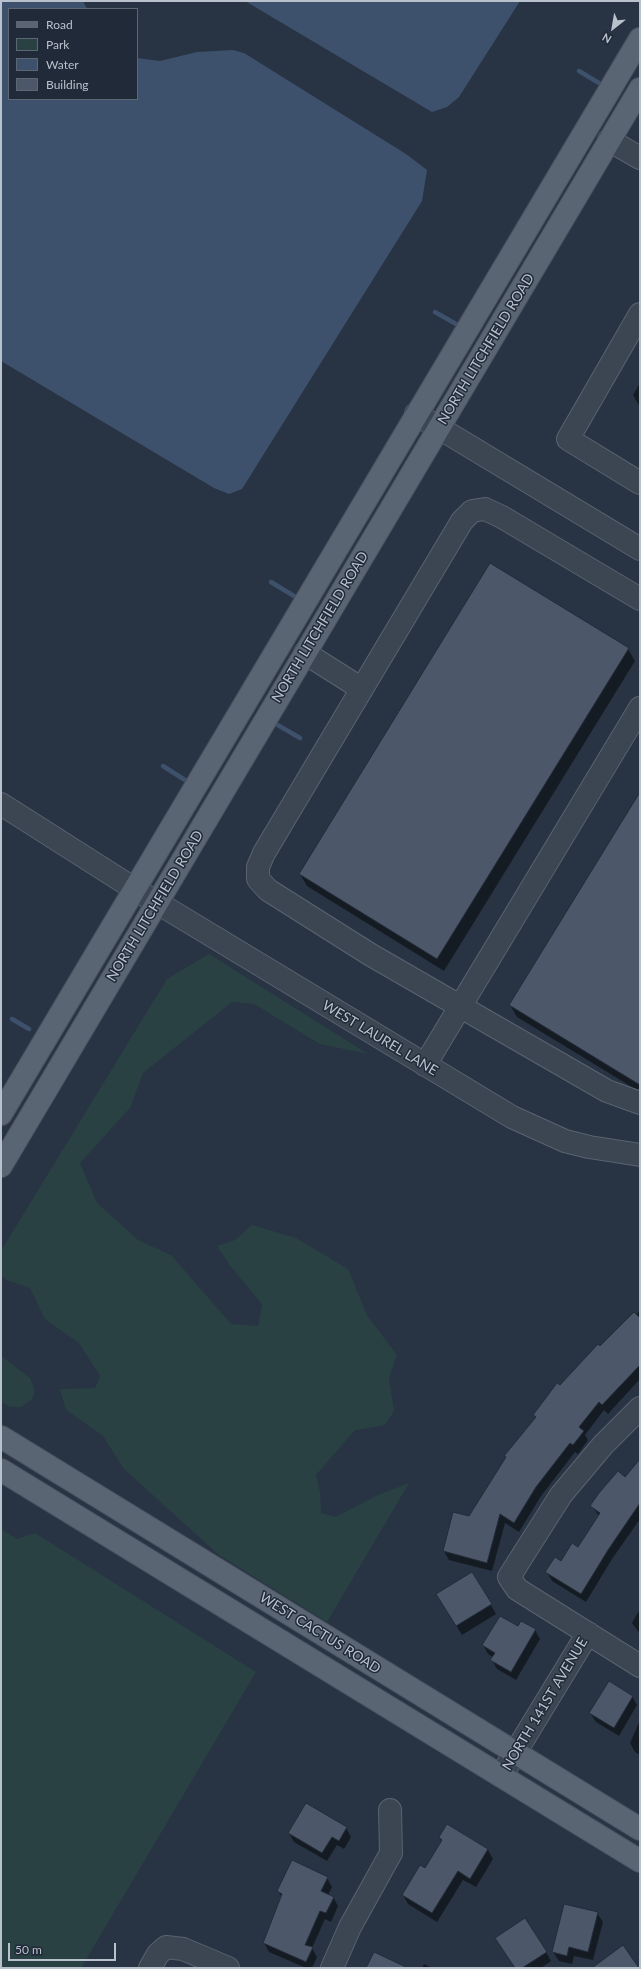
<!DOCTYPE html>
<html>
<head>
<meta charset="utf-8">
<style>
	body { margin:0 }
	#map { position:relative; width:641px; height:1969px; overflow:hidden; background:#283443; font-family:Lato,sans-serif }
	canvas { display:block }
	.frame { position:absolute; inset:0; border:2px solid #b9c1cc; pointer-events:none }
	.legend { position:absolute; left:8px; top:8px; width:130px; height:92px; box-sizing:border-box; background:#202a38; border:1px solid #5d6673; margin:0; padding:5px 7px; list-style:none; font-size:12px; color:#b9c1cc }
	.legend li { display:flex; align-items:center; gap:8px; height:20px }
	.legend b { width:20px; border:1px solid #5d6673 }
	.north { position:absolute; left:593px; top:8px; width:40px; height:40px; -webkit-text-stroke:3px #202a38; paint-order:stroke; rotate:211deg; font-size:11px; font-weight:700; line-height:16px; text-align:center; color:#b9c1cc }
	.north::after { content:''; display:block; margin:auto; width:14px; height:18px; background:#b9c1cc; clip-path:polygon(50% 0,100% 100%,50% 72%,0 100%) }
	.scale { position:absolute; left:8px; top:1943px; width:108px; height:18px; box-sizing:border-box; border:2px solid #b9c1cc; border-top:0; padding-left:5px; font-size:12px; line-height:14px; white-space:nowrap; color:#b9c1cc; -webkit-text-stroke:3px #202a38; paint-order:stroke }
</style>
</head>
<body>
<div id="map">
<canvas width="641" height="1969"></canvas>
<div class="frame"></div>
<ul class="legend">
<li><b style="height:5px;background:#5a6573"></b>Road</li>
<li><b style="height:11px;background:#2a4144"></b>Park</li>
<li><b style="height:11px;background:#3e516c"></b>Water</li>
<li><b style="height:11px;background:#4c5869"></b>Building</li>
</ul>
<div class="north">N</div>
<div class="scale">50 m</div>
</div>
<script>
const ctx = document.querySelector('canvas').getContext('2d');
ctx.lineJoin = 'round';
function fill(path, color) { ctx.fillStyle = color; ctx.fill(path, 'evenodd'); }
const poly = rows => new Path2D(rows.map(r => 'M' + r).join(''));
function strokePath(path, color, width, dash) { ctx.strokeStyle = color; ctx.lineWidth = width; ctx.lineCap = dash ? 'butt' : 'round'; ctx.setLineDash(dash || []); ctx.stroke(path); }
function write(font, color, halo, rows, align = 'center') {
  ctx.font = font + ' Lato,sans-serif'; ctx.lineWidth = 3; ctx.setLineDash([]); ctx.textBaseline = 'middle'; ctx.strokeStyle = halo; ctx.fillStyle = color; for (const [text, x, y, turn = 0] of rows) {
    ctx.save(); ctx.translate(x, y); ctx.rotate((+turn || 0) * Math.PI / 180); ctx.textAlign = isNaN(turn) ? turn : align; if (halo) ctx.strokeText(text, 0, 0); ctx.fillText(text, 0, 0); ctx.restore();
  }
}
fill(poly([
	[209,954,368,1054,320,1044,254,1004,232,1002,143,1073,130,1108,80,1163,97,1203,138,1240,171,1255,231,1324,258,1326,262,1304,232,1268,217,1246,235,1240,252,1225,296,1238,348,1269,367,1315,397,1355,389,1378,394,1411,385,1425,355,1430,316,1475,320,1492,321,1513,335,1517,378,1495,409,1483,327,1622,219,1555,124,1469,103,1436,66,1410,60,1389,95,1388,100,1376,79,1343,45,1319,30,1288,7,1280,1,1276,1,1251,167,979],
	[1,1356,30,1378,35,1391,32,1399,22,1407,10,1407,1,1402],
	[1,1529,17,1539,35,1533,256,1672,81,1968,1,1968]
]), '#2a4144');
fill(poly([
	[1,1,83,1,87,9,9,9,9,99,137,99,137,58,160,61,197,52,233,50,244,53,406,154,427,170,422,201,242,489,229,494,214,488,1,361],
	[245,1,520,1,459,97,447,107,432,112]
]), '#3e516c');
fill(poly([
	[640,383,640,407,633,395],
	[628,649,635,661,444,971,307,886,300,874],
	[640,794,640,1092,517,1017,510,1005],
	[640,1311,640,1379,608,1414,604,1410,585,1435,588,1440,578,1454,575,1452,541,1496,519,1532,505,1523,492,1571,449,1560,444,1551,454,1513,470,1517,536,1418,534,1415,560,1386],
	[640,1463,640,1519,612,1559,586,1602,552,1581,547,1572,578,1548,599,1516,592,1506,625,1479],
	[472,1573,496,1614,462,1635,437,1594],
	[640,1609,640,1634,632,1623],
	[518,1628,535,1630,540,1639,516,1680,497,1669,492,1660,493,1657,488,1654,483,1645],
	[632,1696,637,1705,619,1736,596,1722,590,1713],
	[640,1720,640,1755,635,1752,630,1743],
	[447,1826,488,1850,493,1859,476,1887,463,1880,437,1922,408,1904,403,1895,426,1869,442,1841,440,1837],
	[346,1828,351,1837,344,1849,337,1845,327,1861,294,1842,289,1833],
	[327,1878,332,1887,328,1895,333,1897,338,1906,331,1922,325,1919,312,1948,317,1957,312,1968,306,1968,269,1952,264,1943,282,1897,278,1891],
	[597,1913,603,1922,593,1960,574,1956,572,1964,559,1961,553,1952],
	[546,1952,551,1961,541,1968,516,1968],
	[424,1964,432,1968,422,1968]
]), '#0007');
strokePath(poly([
	[579,71,599,83],
	[435,312,456,324],
	[271,582,294,596],
	[276,724,300,738],
	[163,766,185,780],
	[12,1019,29,1029]
]), '#3e516c', 4.5);
const building = poly([
	[490,563,629,648,437,959,299,874,490,563],
	[640,792,640,1085,509,1005,640,792],
	[634,1312,640,1318,640,1365,602,1405,599,1402,579,1427,584,1431,573,1445,570,1443,536,1487,514,1523,500,1514,487,1563,443,1551,453,1512,469,1516,506,1457,504,1456,536,1417,533,1415,557,1383,560,1385,598,1344,600,1346,634,1312],
	[640,1459,640,1503,608,1550,581,1594,545,1572,555,1557,561,1561,572,1543,578,1547,600,1513,590,1506,599,1493,618,1471,625,1477,640,1459],
	[472,1572,492,1604,456,1626,436,1594,472,1572],
	[500,1616,518,1626,521,1621,536,1629,511,1672,490,1660,495,1653,482,1645,500,1616],
	[609,1681,633,1696,614,1728,589,1713,609,1681],
	[306,1803,347,1827,339,1841,332,1837,322,1853,288,1833,306,1803],
	[447,1824,488,1849,470,1879,458,1871,432,1913,402,1895,420,1865,425,1868,442,1840,439,1837,447,1824],
	[292,1860,328,1877,321,1891,334,1897,326,1913,320,1911,305,1945,313,1947,306,1962,263,1943,282,1894,277,1891,292,1860],
	[564,1904,598,1912,588,1952,569,1947,567,1956,552,1952,564,1904],
	[525,1918,547,1952,522,1968,515,1968,495,1938,525,1918],
	[623,1945,639,1968,592,1968,623,1945],
	[374,1952,408,1968,366,1968,374,1952]
]);
fill(building, '#4c5869');
strokePath(building, '#232c3a', 1);
const minor = poly([
	[609,140,640,158],
	[640,314,568,439,640,483],
	[416,414,640,549],
	[640,599,502,517,485,509,472,511,462,521,264,853,258,867,258,879,268,890,371,955,607,1091,640,1103],
	[305,653,362,689],
	[1,804,133,888,512,1117,565,1141,589,1147,640,1155],
	[425,1065,640,708],
	[640,1408,603,1445,561,1495,509,1577,517,1589,640,1666],
	[501,1776,588,1633],
	[150,1968,158,1954,166,1947,183,1949,228,1968],
	[332,1968,350,1927,391,1853,390,1810]
]);
const major = poly([
	[1,1114,640,39],
	[1,1166,640,89],
	[1,1437,640,1829],
	[1,1470,640,1861]
]);
strokePath(minor, '#5a6370', 24);
strokePath(major, '#49515f', 24);
strokePath(minor, '#3c4653', 22);
strokePath(major, '#5a6573', 22);
write('14px', '#b9c1cc', '#202a38', [
	["NORTH LITCHFIELD ROAD",486,349,-59],
	["NORTH LITCHFIELD ROAD",320,627,-59],
	["NORTH LITCHFIELD ROAD",155,906,-59],
	["WEST LAUREL LANE",380,1038,31],
	["WEST CACTUS ROAD",320,1633,32],
	["NORTH 141ST AVENUE",545,1704,-59]
]);
</script>
</body>
</html>
